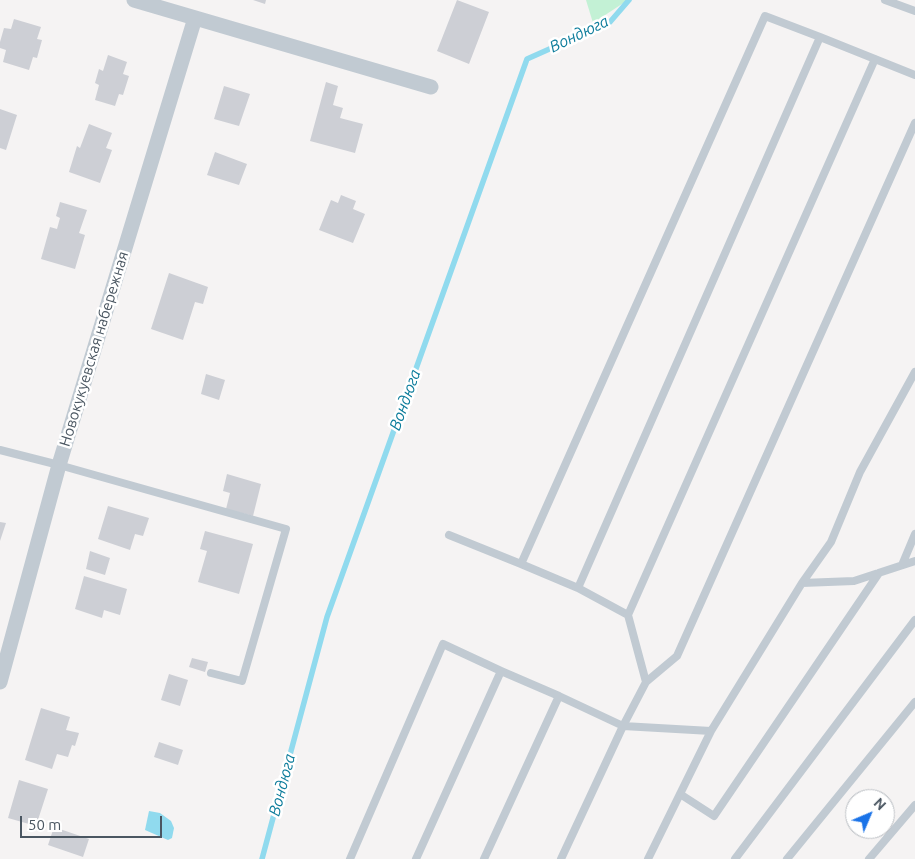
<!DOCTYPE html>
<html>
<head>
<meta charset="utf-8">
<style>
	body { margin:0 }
	#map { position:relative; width:915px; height:859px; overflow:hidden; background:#f5f3f3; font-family:Ubuntu,sans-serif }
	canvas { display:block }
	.north { position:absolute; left:845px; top:789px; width:50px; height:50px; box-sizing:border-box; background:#fff; border:1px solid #b7bbc0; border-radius:50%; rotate:45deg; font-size:14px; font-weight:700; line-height:20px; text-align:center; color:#4a5661 }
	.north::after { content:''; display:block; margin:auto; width:18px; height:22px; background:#1a73e8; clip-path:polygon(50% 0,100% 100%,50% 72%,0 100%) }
	.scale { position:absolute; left:20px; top:816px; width:142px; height:22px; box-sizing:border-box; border:2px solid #4a5661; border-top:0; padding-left:6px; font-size:15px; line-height:18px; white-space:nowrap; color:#4a5661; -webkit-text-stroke:4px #fff; paint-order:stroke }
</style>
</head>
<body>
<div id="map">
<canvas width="915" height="859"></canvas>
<div class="north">N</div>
<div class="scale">50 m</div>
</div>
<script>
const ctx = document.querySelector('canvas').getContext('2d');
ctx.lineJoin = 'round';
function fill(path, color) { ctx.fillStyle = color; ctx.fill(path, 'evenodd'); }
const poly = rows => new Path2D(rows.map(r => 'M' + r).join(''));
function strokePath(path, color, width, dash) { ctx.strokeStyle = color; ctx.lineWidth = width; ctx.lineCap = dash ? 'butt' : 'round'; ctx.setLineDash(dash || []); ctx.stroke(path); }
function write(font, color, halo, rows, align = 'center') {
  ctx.font = font + ' Ubuntu,sans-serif'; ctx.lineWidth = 5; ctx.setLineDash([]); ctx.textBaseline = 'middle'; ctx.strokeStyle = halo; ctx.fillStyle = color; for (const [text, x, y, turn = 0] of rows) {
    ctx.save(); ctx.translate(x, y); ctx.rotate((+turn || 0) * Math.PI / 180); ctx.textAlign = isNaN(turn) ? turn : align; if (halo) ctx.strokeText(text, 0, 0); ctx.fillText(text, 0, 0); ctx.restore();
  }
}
fill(poly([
	[586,0,628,0,593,23]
]), '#c3f1d5');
fill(poly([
	[149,811,160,813,171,821,174,828,172,838,168,840,145,830]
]), '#90daee');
strokePath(poly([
	[262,859,327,617,527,59,610,22,629,0]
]), '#90daee', 5.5);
fill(poly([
	[253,0,266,0,265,4],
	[457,0,489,12,469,64,437,51],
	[14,19,41,27,37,39,42,40,37,58,33,57,29,70,3,62,6,50,0,48,0,42,4,28,11,29],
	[108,55,127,62,123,74,129,76,123,95,119,94,115,106,95,100,99,85,95,83,99,69,103,71],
	[326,82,338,86,333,105,343,108,340,118,363,124,355,153,310,141],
	[224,86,250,94,239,126,214,119],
	[0,109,17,115,6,150,0,148],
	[89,124,112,133,106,148,112,150,100,183,69,172,77,146,80,148],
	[215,152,247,164,239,185,207,175],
	[341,195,356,201,353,209,365,214,353,243,319,230,331,200,338,203],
	[60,202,87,210,79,233,85,235,75,269,41,259,50,227,57,229,60,218,56,216],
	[169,273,208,287,203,304,195,302,183,340,151,329],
	[206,374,225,380,219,400,201,394],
	[227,474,261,484,253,516,226,509,230,493,223,491],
	[108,506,149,518,143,536,135,534,130,550,98,539],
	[0,522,6,523,0,541],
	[205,531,253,544,239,594,198,582,207,551,200,549],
	[90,551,110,558,105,575,86,569],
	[84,576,127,589,120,615,104,610,102,618,75,609],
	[192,658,208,662,205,672,189,667],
	[169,674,188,680,180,706,161,700],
	[41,708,70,717,66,730,79,733,75,746,72,745,68,757,57,754,52,769,25,760],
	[159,742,183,750,178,765,154,757],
	[19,780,48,789,36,826,8,818],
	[54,827,89,839,83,857,48,845]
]), '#cdcfd5');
strokePath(poly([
	[885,0,915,11],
	[820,37,578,588,521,564,765,16,820,37,915,75],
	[915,372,860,472,831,542,802,583,854,581,915,561],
	[0,450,59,465,286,529,242,681,211,673],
	[449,535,521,564],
	[902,565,915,534],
	[628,615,875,59],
	[646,682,677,656,915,123],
	[559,696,623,726,711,731,802,583],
	[680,794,714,816,879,573],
	[350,859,443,644,501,671,416,859],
	[484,859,559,696,501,671],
	[561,859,623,726,646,682,628,615,578,588],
	[648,859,711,731],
	[735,859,915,620],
	[787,859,915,702],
	[869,859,915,805]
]), '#c1cad2', 8);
strokePath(poly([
	[134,0,431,87],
	[0,682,59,465,195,18]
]), '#c1cad2', 15);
write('15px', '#4a5661', '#fff', [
	["Новокукуевская набережная",94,349,-73]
]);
write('italic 16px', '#0c7c9b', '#fff', [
	["Вондюга",579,34,-26],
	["Вондюга",405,400,-70],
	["Вондюга",282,785,-75]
]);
</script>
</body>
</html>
